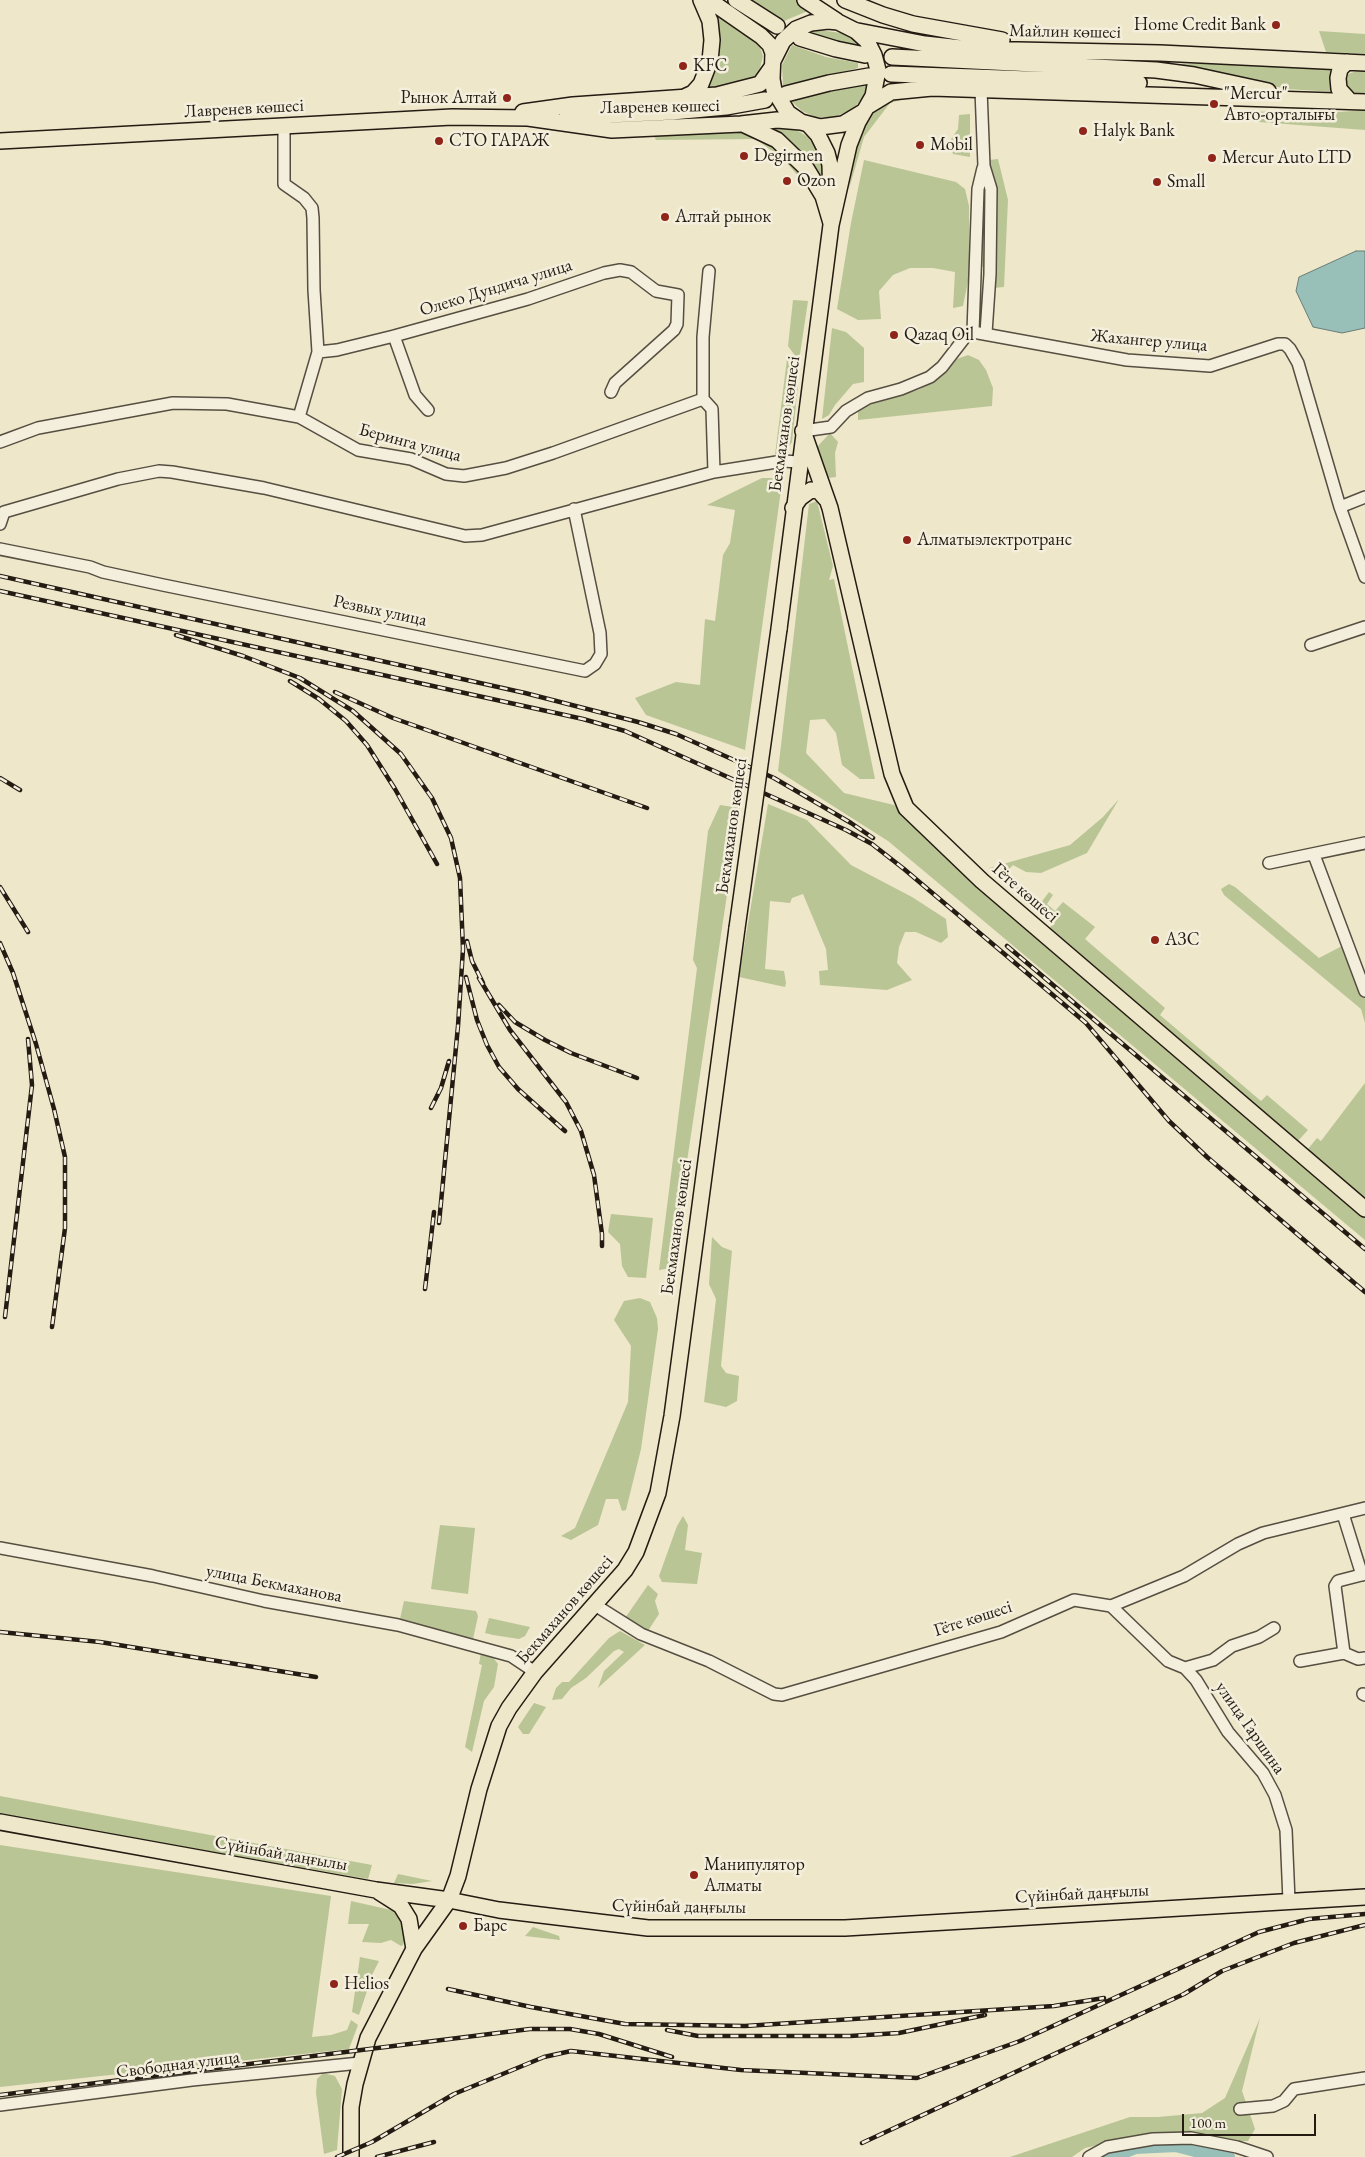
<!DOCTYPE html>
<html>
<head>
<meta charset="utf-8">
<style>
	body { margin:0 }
	#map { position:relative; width:1365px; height:2157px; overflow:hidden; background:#eee7ca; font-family:"EB Garamond",serif }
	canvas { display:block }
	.scale { position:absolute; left:1182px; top:2114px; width:134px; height:22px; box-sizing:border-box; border:2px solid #241b13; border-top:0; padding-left:6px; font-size:15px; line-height:18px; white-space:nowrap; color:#241b13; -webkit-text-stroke:4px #f4efdd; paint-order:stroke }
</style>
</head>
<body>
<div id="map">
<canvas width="1365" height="2157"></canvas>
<div class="scale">100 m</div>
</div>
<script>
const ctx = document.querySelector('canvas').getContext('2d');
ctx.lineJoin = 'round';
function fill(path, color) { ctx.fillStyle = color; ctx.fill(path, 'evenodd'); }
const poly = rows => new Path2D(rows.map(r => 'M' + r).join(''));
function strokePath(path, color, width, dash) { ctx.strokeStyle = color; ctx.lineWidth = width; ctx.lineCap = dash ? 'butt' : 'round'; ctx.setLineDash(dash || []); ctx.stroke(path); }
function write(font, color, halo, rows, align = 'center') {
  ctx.font = font + ' "EB Garamond",serif'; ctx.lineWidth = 5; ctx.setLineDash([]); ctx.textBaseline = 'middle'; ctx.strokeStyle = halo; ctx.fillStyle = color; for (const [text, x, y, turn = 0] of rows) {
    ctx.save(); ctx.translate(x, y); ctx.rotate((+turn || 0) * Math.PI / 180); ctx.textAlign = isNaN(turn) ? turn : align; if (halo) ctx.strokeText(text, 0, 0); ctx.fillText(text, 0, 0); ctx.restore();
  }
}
fill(poly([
	[751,0,796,0,810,10,784,21],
	[709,7,752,36,759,44,763,56,760,68,752,80,700,93],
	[819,30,841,33,854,40,862,50,807,34],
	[1319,31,1365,34,1365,54,1326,52],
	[792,45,826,57,858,63,858,68,783,86,782,65],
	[1214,63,1336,67,1333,92,1287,89,1172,64],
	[1360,70,1365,70,1365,97,1355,95,1346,83,1348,74],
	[868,84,863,97,854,108,835,117,815,117,802,111,791,101,834,89],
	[914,92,966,96,915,96,890,103,864,137,849,189,857,137,872,111,887,99],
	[1365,110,1365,130,1233,120,1232,111,1326,113],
	[970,114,970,157,953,154,949,142,958,129,959,115],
	[780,127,795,129,808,137,819,153,825,171,826,193,767,129],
	[740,129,753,132,789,158,813,188,806,185,785,161,756,139,656,140,652,133],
	[998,159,1008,200,1004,287,993,288,988,168,989,160],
	[864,160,956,182,965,189,969,206,969,276,963,306,953,308,955,272,933,268,910,268,893,275,879,291,881,319,858,320,837,309,851,223],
	[981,199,988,205,987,266,981,267],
	[793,300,808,301,799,361,788,346],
	[832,328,846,332,864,348,864,382,853,384,835,405,829,415,822,419],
	[968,355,979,360,986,370,993,388,992,406,858,420,858,408,918,390,937,380,957,359],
	[787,359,798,385,792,442,786,451,775,455],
	[830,433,838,442,835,453,836,477,828,478,824,477,817,447],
	[762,478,776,478,781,490,745,750,646,715,635,698,676,682,700,685,705,619,715,621,723,555,730,543,735,510,707,505],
	[817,501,833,566,829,580,834,579,875,779,860,779,842,765,836,733,825,719,810,720,806,753,844,793,894,805,1063,955,1365,1216,1365,1240,888,841,778,771,809,504],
	[1119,799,1087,853,1041,873,1026,872,1013,865,1005,874,1037,904,1040,904,1049,892,1053,895,1047,904,1055,911,1063,902,1095,927,1085,939,1165,1008,1160,1015,1261,1101,1267,1095,1308,1130,1297,1142,1049,929,1056,920,1041,907,1036,909,989,868,1070,845,1103,817],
	[768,804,807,820,851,865,912,897,946,919,948,937,941,943,916,932,905,932,899,947,897,963,912,980,887,990,820,985,819,971,828,970,826,949,803,894,792,898,790,903,770,901,765,969,784,971,786,983,785,987,739,977],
	[720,805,740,808,671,1268,659,1270,697,968,693,960,708,831],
	[1229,884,1235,887,1319,958,1342,946,1365,978,1365,1023,1361,1009,1224,895,1221,889],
	[1365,1083,1365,1199,1308,1152,1308,1149,1317,1138,1321,1141],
	[611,1214,653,1218,646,1278,628,1277,622,1266,620,1244,608,1232],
	[712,1237,722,1247,732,1251,721,1366,726,1373,739,1376,737,1401,726,1407,704,1402,716,1299,709,1284],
	[640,1298,650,1302,657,1318,658,1329,641,1449,626,1510,622,1511,618,1499,606,1499,598,1525,571,1540,561,1536,575,1528,628,1402,631,1346,614,1320,624,1301],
	[683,1516,688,1525,685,1550,702,1553,697,1584,662,1582,659,1576,677,1526],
	[440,1525,475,1528,468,1594,431,1589],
	[648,1585,658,1594,655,1601,659,1614,646,1634,623,1621],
	[404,1601,476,1611,478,1616,473,1639,429,1630,400,1619],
	[489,1618,530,1627,525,1636,519,1639,493,1635,485,1633],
	[620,1631,645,1645,598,1688,604,1671,624,1652,619,1649,614,1651,586,1678,571,1688,562,1699,552,1700,556,1688,562,1682,569,1682,609,1638],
	[481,1652,492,1656,498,1664,494,1687,484,1701,472,1752,465,1747,482,1665,479,1664],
	[534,1703,546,1707,529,1734,523,1734,518,1727],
	[0,1796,372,1865,368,1879,0,1815],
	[0,1845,331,1896,312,2037,331,2035,347,2030,351,2020,358,2025,349,2049,0,2087],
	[398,1874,432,1881,413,1884,394,1883],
	[351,1901,391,1910,397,1914,406,1934,403,1945,401,1946,391,1940,381,1943,362,1942,369,1924,348,1924],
	[533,1927,559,1936,560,1940,525,1936],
	[360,1957,379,1961,373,1973,359,2015,352,2012],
	[1260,2018,1242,2091,1255,2129,1248,2141,1223,2141,1210,2134,1162,2132,1085,2148,1072,2157,1010,2157,1130,2117,1158,2117,1202,2113,1225,2098],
	[323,2073,335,2076,342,2089,337,2150,324,2154,316,2093,317,2079]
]), '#bac595');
const water = poly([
	[1356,251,1365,251,1365,328,1342,333,1313,327,1296,291,1299,277,1356,251]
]);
fill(water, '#99bfb9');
strokePath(water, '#6a7d77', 1);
strokePath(poly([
	[1108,2157,1135,2146,1176,2144,1227,2157]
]), '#99bfb9', 16);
const minor = poly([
	[981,90,984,166,991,189,990,274,986,333],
	[284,125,284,184,304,198,312,208,313,218,314,290,318,352,299,417],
	[973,332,978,189,983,168],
	[394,336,415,395,428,410],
	[318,352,337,350,394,336,528,299,604,273,620,270,631,272,656,291,678,295,677,324,674,330,615,383,611,392],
	[703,399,703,337,709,271],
	[703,399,712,409,714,472],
	[803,431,831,427,846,411,868,398,901,389,930,377,942,367,966,336,973,332,1127,360,1210,366,1278,344,1285,344,1290,349,1298,363,1340,507,1365,577],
	[0,442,38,428,173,403,227,404,299,417,358,450,411,459,446,474,464,476,506,468,553,453,703,399],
	[1340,507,1365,497],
	[0,524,4,512,118,479,159,471,172,472,264,488,465,536,482,535,714,472,783,461,799,462],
	[0,549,90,567,103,572,163,585,585,671,595,664,601,654,600,633,574,509],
	[1311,645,1365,627],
	[1314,855,1365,991],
	[1269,863,1365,843],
	[1343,1514,1362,1575],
	[0,1548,153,1576,264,1601,398,1625,511,1656,535,1672],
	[595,1605,641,1634,709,1661,774,1694,782,1695,1001,1632,1074,1600,1111,1606,1184,1576,1238,1544,1263,1533,1365,1508],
	[1111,1606,1168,1661,1185,1668,1196,1680,1228,1732,1263,1773,1275,1795,1286,1830,1289,1901],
	[1344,1653,1335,1586,1338,1581,1365,1574],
	[1300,1661,1344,1653,1358,1659,1365,1658],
	[1185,1668,1213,1660,1232,1646,1259,1637,1274,1628],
	[1363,1694,1365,1695],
	[0,2105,192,2080,360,2063],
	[1240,2109,1273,2106,1284,2101,1294,2089,1365,2078],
	[1089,2157,1107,2147,1153,2139,1191,2138,1237,2147,1267,2157]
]);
const major = poly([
	[709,0,761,36,770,45,773,53,772,79,774,90,788,113,801,122,820,127,843,124,863,112],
	[736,0,777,26],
	[805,0,837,21],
	[845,0,883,15,913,24,1002,40],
	[858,31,925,44,970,49,1160,53,1365,63],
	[800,38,836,49,865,55],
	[892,57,1156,70,1194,75,1268,91],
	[773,61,783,41,796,29,811,23,828,21,838,22,856,31,867,41,874,55,878,70,873,96,858,122,849,145,831,225,779,629],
	[1347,62,1340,69,1338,78,1339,89,1349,100],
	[891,74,1139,83],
	[786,94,829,83,869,76],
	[682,98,693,93,701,84,710,61,712,40,710,21,701,0],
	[868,106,891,92,932,88,1365,102],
	[523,112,573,105,717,95,760,84,772,67],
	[567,117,672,112,726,107,765,100],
	[808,124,818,135,827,153,830,165,831,201],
	[745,125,777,140,806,168,823,196,831,223],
	[0,141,452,117,528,118,612,130,741,124,777,120,801,122],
	[803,431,830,508,892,774,906,808,982,881,1365,1209],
	[793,508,800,498,811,490,819,491,826,499],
	[0,1822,376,1890,449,1900,499,1910,648,1928,845,1928,1365,1897],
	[379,1892,401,1906,409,1919,414,1949],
	[351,2157,351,2107,355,2084,368,2038,414,1949,449,1900,458,1876,479,1789,499,1726,509,1708,535,1672,625,1570,636,1552,658,1493,672,1416,737,928]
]);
strokePath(minor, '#564e41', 14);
strokePath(major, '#241b13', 18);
strokePath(minor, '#f4efdd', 11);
strokePath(major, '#eee7ca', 15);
const rail = poly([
	[0,576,525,693,638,722,676,734,774,778,851,823,873,838],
	[0,591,583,719,625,731,846,830,872,844,904,869,1086,1023,1169,1121,1207,1157,1365,1292],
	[176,635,243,656,300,678,353,711,401,754,432,798,451,838,460,878,463,949,458,1026,439,1223],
	[290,681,319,699,346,721,367,745,395,789,437,864],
	[335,692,393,718,647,808],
	[0,778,20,790],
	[0,887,28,932],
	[467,941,472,961,483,983],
	[0,943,13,973,36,1044,54,1109,65,1157,65,1228,52,1327],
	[1007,946,1365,1249],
	[466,977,477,1020,487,1045,499,1067,518,1089,565,1131],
	[479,978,510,1030,566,1102,581,1131,594,1175,602,1234,602,1246],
	[499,1005,515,1022,545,1040,571,1053,637,1078],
	[431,1108,441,1088,449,1061],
	[425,1289,434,1212],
	[5,1317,32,1085,28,1039],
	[0,1632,100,1642,316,1677],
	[448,1989,531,2007,625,2024,686,2025,745,2026,1054,2006,1104,1998],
	[667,2030,698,2036,850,2036,899,2033,985,2015],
	[0,2095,530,2029,570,2029,599,2034,672,2057],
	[862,2143,1184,1994,1222,1971,1294,1943,1365,1925],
	[337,2157,372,2142,454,2094,544,2057,571,2051,741,2070,917,2078,1020,2041,1259,1932,1309,1919,1365,1914],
	[377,2157,434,2142]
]);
strokePath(rail, '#241b13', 4.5);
strokePath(rail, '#f4efdd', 2.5, [8]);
const majorBridge = poly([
	[737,928,779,629]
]);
strokePath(majorBridge, '#241b13', 18, []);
strokePath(majorBridge, '#eee7ca', 15);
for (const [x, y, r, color] of [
	[1276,25,5,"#8f2418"],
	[683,66,5,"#8f2418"],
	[507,98,5,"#8f2418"],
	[1214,104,5,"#8f2418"],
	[1083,131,5,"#8f2418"],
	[439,141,5,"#8f2418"],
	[920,145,5,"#8f2418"],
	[744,156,5,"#8f2418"],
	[1212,158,5,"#8f2418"],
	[787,181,5,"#8f2418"],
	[1157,182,5,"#8f2418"],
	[665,217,5,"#8f2418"],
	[894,335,5,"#8f2418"],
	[907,540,5,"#8f2418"],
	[1155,940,5,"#8f2418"],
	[694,1875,5,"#8f2418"],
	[463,1926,5,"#8f2418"],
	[334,1984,5,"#8f2418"]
]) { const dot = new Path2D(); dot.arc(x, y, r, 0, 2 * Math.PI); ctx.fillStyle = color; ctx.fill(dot); strokePath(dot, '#f4efdd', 2); }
write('18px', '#241b13', '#f4efdd', [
	["Home Credit Bank",1266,25,"right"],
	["KFC",693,66],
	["\"Mercur\"",1224,94],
	["Авто-орталығы",1224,115],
	["Рынoк Алтай",497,98,"right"],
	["Halyk Bank",1093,131],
	["СТО ГАРАЖ",449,141],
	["Mobil",930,145],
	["Degirmen",754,156],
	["Mercur Auto LTD",1222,158],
	["Ozon",797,181],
	["Small",1167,182],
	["Алтай рынок",675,217],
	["Qazaq Oil",904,335],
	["Алматыэлектротранс",917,540],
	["АЗС",1165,940],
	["Манипулятор",704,1865],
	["Алматы",704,1886],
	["Барс",473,1926],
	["Helios",344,1984]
], 'left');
write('18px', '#241b13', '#f4efdd', [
	["Майлин көшесі",1065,32,1],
	["Лавренев көшесі",660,107,-1],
	["Лавренев көшесі",244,109,-3],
	["Олеко Дундича улица",496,288,-17],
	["Жахангер улица",1149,341,5],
	["Бекмаханов көшесі",785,424,-82],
	["Беринга улица",410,443,15],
	["Резвых улица",380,611,12],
	["Бекмаханов көшесі",732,826,-82],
	["Гёте көшесі",1025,893,41],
	["Бекмаханов көшесі",677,1227,-82],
	["улица Бекмаханова",274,1584,11],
	["Бекмаханов көшесі",565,1610,-49],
	["Гёте көшесі",973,1619,-18],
	["улица Гаршина",1250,1728,55],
	["Сүйінбай даңғылы",281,1854,10],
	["Сүйінбай даңғылы",1082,1894,-3],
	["Сүйінбай даңғылы",679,1907,1],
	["Свободная улица",178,2065,-7]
]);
</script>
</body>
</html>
